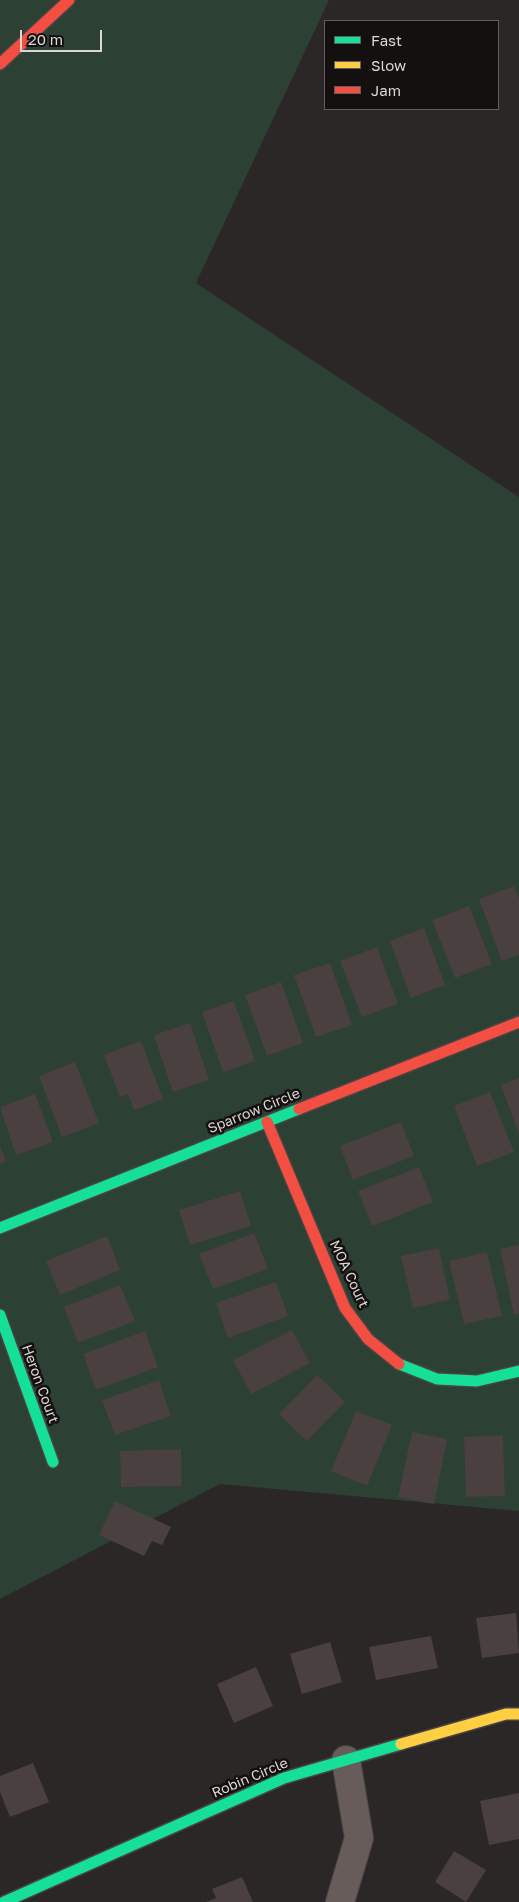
<!DOCTYPE html>
<html>
<head>
<meta charset="utf-8">
<style>
	body { margin:0 }
	#map { position:relative; width:519px; height:1902px; overflow:hidden; background:#2c2727; font-family:"Golos Text",sans-serif }
	canvas { display:block }
	.legend { position:absolute; left:324px; top:20px; width:175px; height:90px; box-sizing:border-box; background:#13100f; border:1px solid #635f5e; margin:0; padding:6px 9px; list-style:none; font-size:15px; color:#dcd6d5 }
	.legend li { display:flex; align-items:center; gap:10px; height:25px }
	.legend b { width:25px; border:1px solid #635f5e }
	.scale { position:absolute; left:20px; top:30px; width:82px; height:22px; box-sizing:border-box; border:2px solid #dcd6d5; border-top:0; padding-left:6px; font-size:15px; line-height:18px; white-space:nowrap; color:#dcd6d5; -webkit-text-stroke:4px #13100f; paint-order:stroke }
</style>
</head>
<body>
<div id="map">
<canvas width="519" height="1902"></canvas>
<ul class="legend">
<li><b style="height:6px;background:#16e098"></b>Fast</li>
<li><b style="height:6px;background:#ffcf43"></b>Slow</li>
<li><b style="height:6px;background:#f24e42"></b>Jam</li>
</ul>
<div class="scale">20 m</div>
</div>
<script>
const ctx = document.querySelector('canvas').getContext('2d');
ctx.lineJoin = 'round';
function fill(path, color) { ctx.fillStyle = color; ctx.fill(path, 'evenodd'); }
const poly = rows => new Path2D(rows.map(r => 'M' + r).join(''));
function strokePath(path, color, width, dash) { ctx.strokeStyle = color; ctx.lineWidth = width; ctx.lineCap = dash ? 'butt' : 'round'; ctx.setLineDash(dash || []); ctx.stroke(path); }
function write(font, color, halo, rows, align = 'center') {
  ctx.font = font + ' "Golos Text",sans-serif'; ctx.lineWidth = 5; ctx.setLineDash([]); ctx.textBaseline = 'middle'; ctx.strokeStyle = halo; ctx.fillStyle = color; for (const [text, x, y, turn = 0] of rows) {
    ctx.save(); ctx.translate(x, y); ctx.rotate((+turn || 0) * Math.PI / 180); ctx.textAlign = isNaN(turn) ? turn : align; if (halo) ctx.strokeText(text, 0, 0); ctx.fillText(text, 0, 0); ctx.restore();
  }
}
fill(poly([
	[0,0,329,0,196,283,519,497,519,1511,220,1484,0,1599]
]), '#2c4033');
fill(poly([
	[514,886,519,898,519,955,502,961,479,899],
	[469,906,492,964,455,978,432,920],
	[424,928,445,985,411,998,390,941],
	[377,947,398,1004,362,1017,340,961],
	[330,963,352,1025,316,1037,294,975],
	[281,982,303,1043,267,1056,245,995],
	[234,1001,255,1061,223,1072,202,1012],
	[190,1023,209,1080,173,1092,154,1035],
	[141,1041,163,1099,134,1110,128,1094,120,1097,104,1055],
	[75,1062,99,1123,62,1137,39,1076],
	[519,1078,519,1134,501,1085],
	[490,1092,514,1152,477,1166,454,1106],
	[35,1094,53,1142,16,1155,0,1107],
	[401,1122,414,1156,353,1180,340,1146],
	[0,1146,6,1162,0,1164],
	[419,1167,433,1202,372,1226,358,1191],
	[240,1191,251,1226,190,1245,179,1210],
	[254,1233,268,1269,213,1289,199,1254],
	[107,1236,120,1270,60,1295,46,1261],
	[519,1245,519,1313,514,1314,500,1249],
	[439,1248,450,1300,413,1308,401,1256],
	[487,1252,502,1316,464,1324,449,1261],
	[276,1282,288,1316,228,1338,216,1303],
	[120,1285,135,1321,78,1343,64,1307],
	[292,1330,310,1363,251,1394,233,1360],
	[145,1331,158,1367,96,1390,83,1354],
	[317,1375,345,1402,307,1441,279,1414],
	[159,1380,171,1416,115,1435,102,1400],
	[356,1411,392,1425,367,1486,331,1471],
	[412,1432,447,1439,434,1504,398,1497],
	[503,1435,505,1496,466,1497,464,1437],
	[181,1449,182,1486,121,1487,120,1451],
	[115,1501,171,1527,162,1545,152,1541,144,1556,99,1535],
	[516,1613,519,1653,482,1658,476,1618],
	[431,1636,438,1668,376,1680,369,1647],
	[330,1642,342,1682,302,1694,290,1654],
	[256,1667,273,1706,234,1723,217,1684],
	[33,1763,49,1802,10,1817,0,1792,0,1776],
	[519,1793,519,1839,489,1845,480,1801],
	[454,1851,486,1870,466,1902,435,1882],
	[242,1877,253,1902,206,1902,216,1898,212,1889]
]), '#49403f');
const street = poly([
	[340,1902,359,1838,346,1760]
]);
const fast = poly([
	[0,1228,299,1109],
	[0,1315,53,1462],
	[399,1364,437,1379,477,1381,519,1371],
	[4,1902,284,1778,401,1744]
]);
const slow = poly([
	[401,1744,506,1714,519,1714]
]);
const jam = poly([
	[0,64,69,0],
	[299,1109,519,1022],
	[267,1122,345,1308,368,1339,399,1364]
]);
strokePath(street, '#474444', 30);
strokePath(fast, '#474444', 14);
strokePath(slow, '#474444', 14);
strokePath(jam, '#474444', 14);
strokePath(street, '#685c5a', 28);
strokePath(fast, '#16e098', 11);
strokePath(slow, '#ffcf43', 11);
strokePath(jam, '#f24e42', 11);
write('14px', '#dcd6d5', '#13100f', [
	["Sparrow Circle",254,1111,-22],
	["MOA Court",349,1274,65],
	["Heron Court",40,1384,70],
	["Robin Circle",250,1778,-23]
]);
</script>
</body>
</html>
